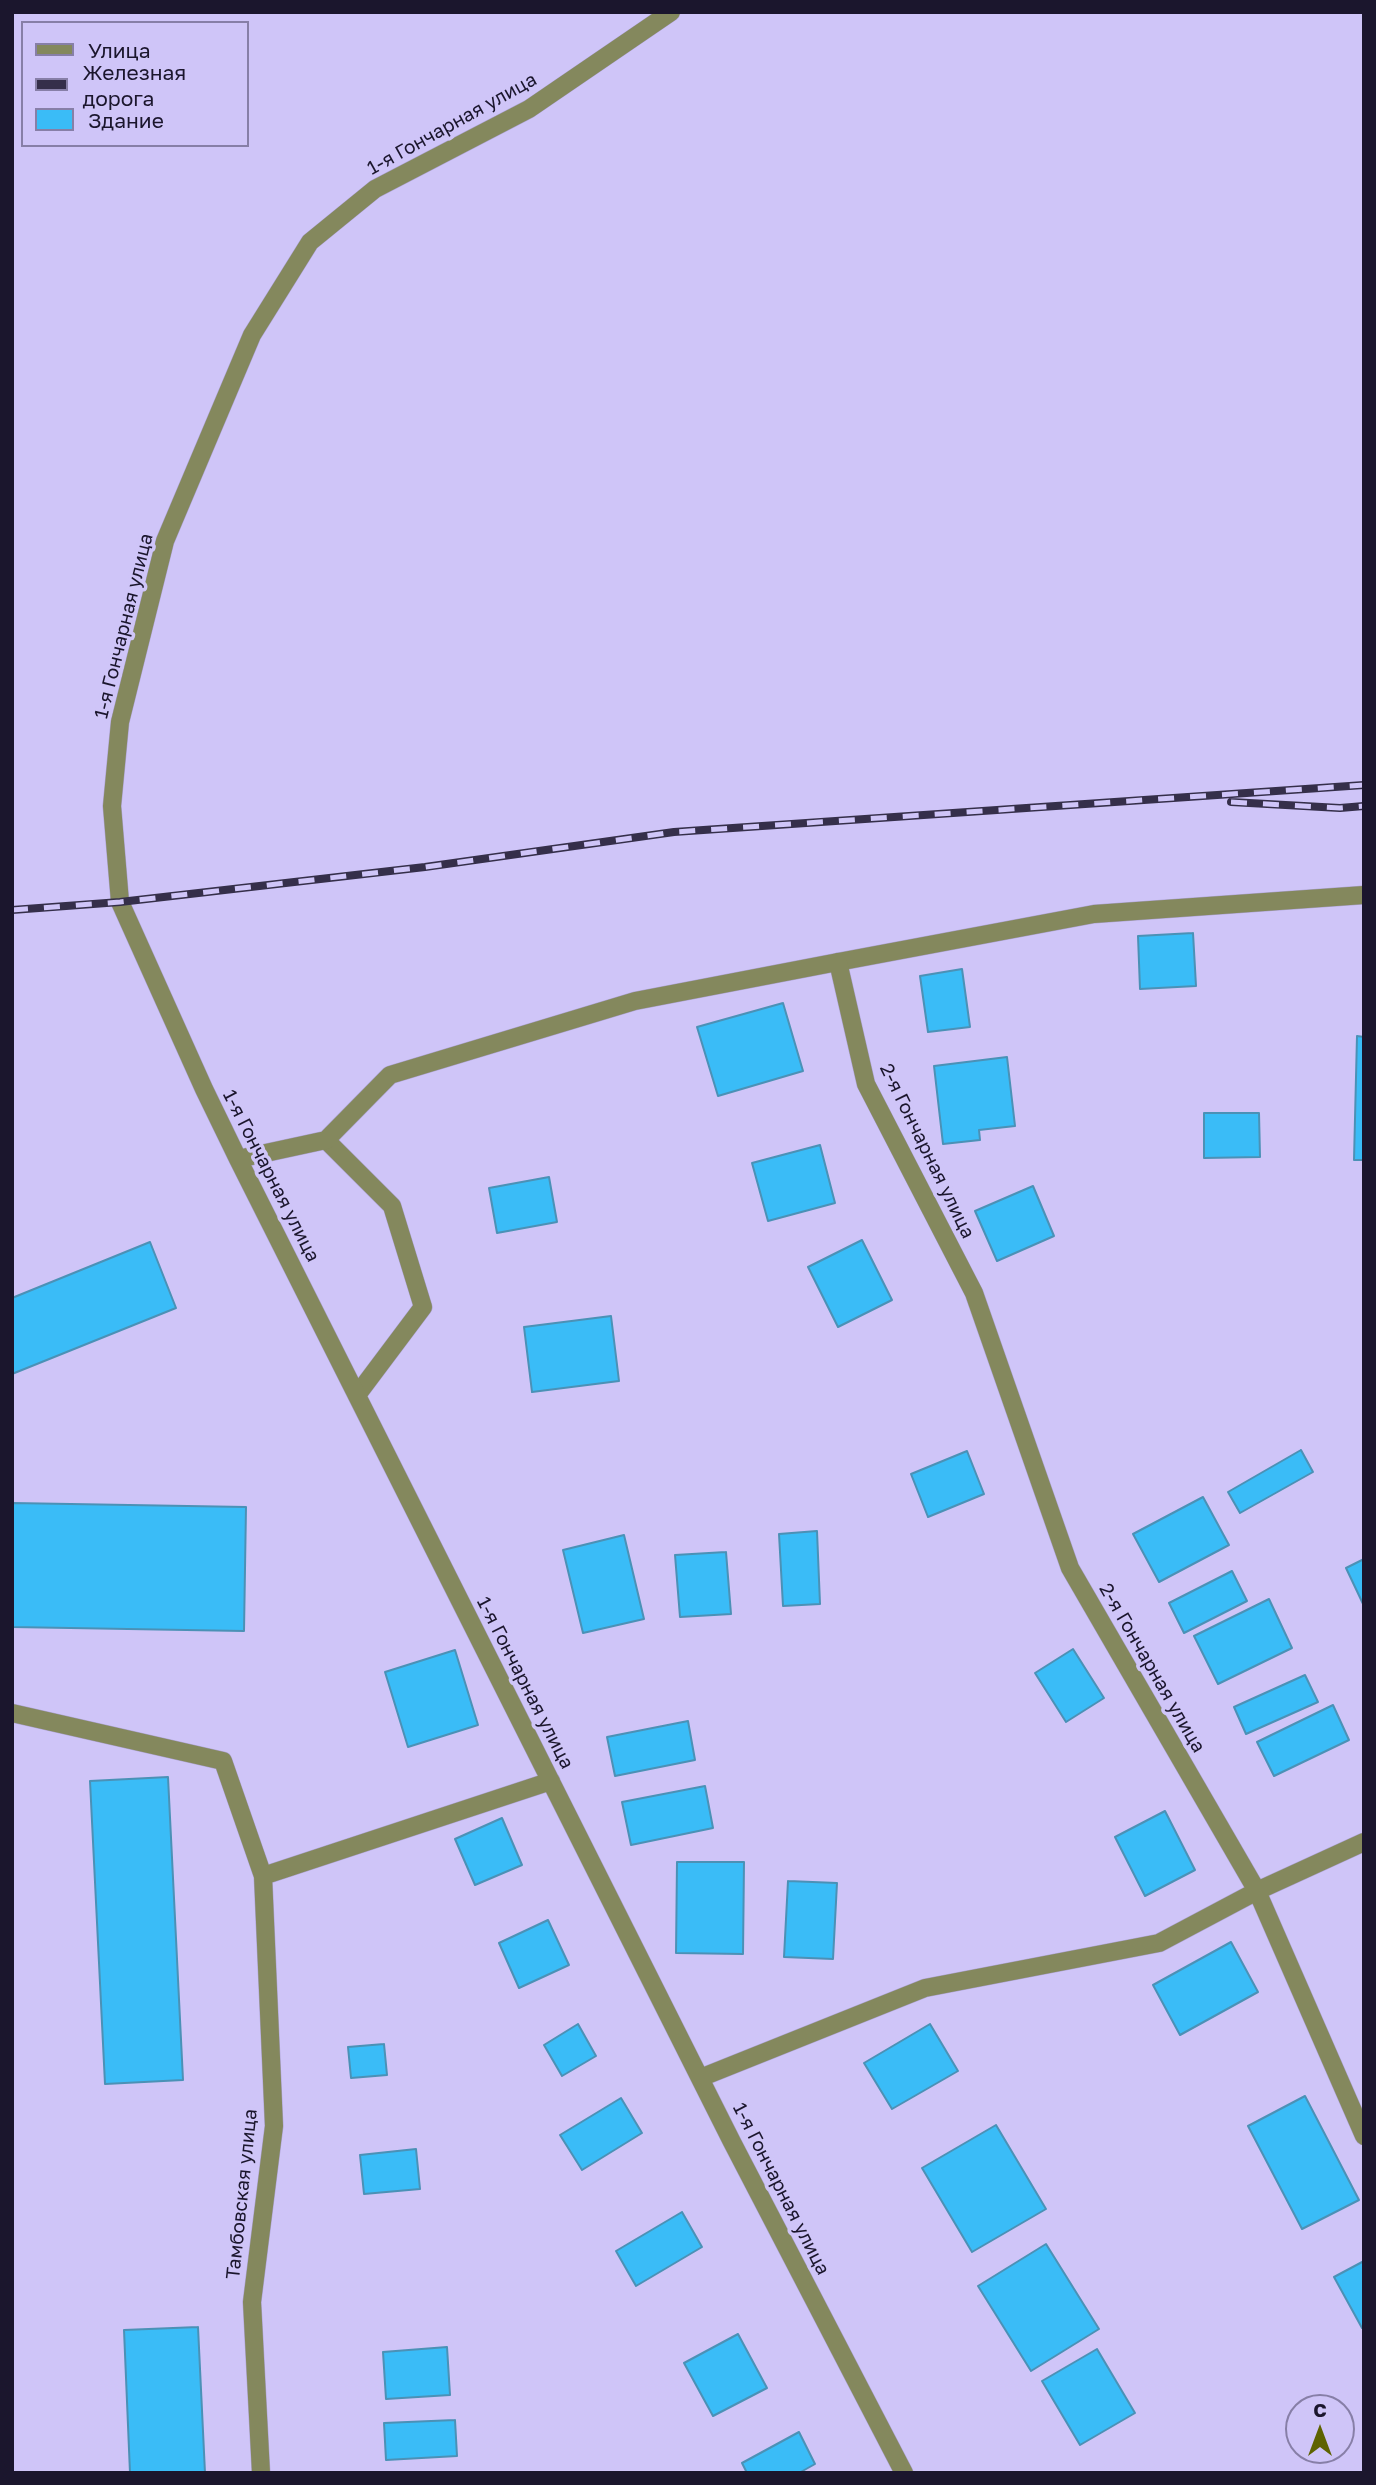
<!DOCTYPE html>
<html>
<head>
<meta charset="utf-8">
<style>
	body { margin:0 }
	#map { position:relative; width:1376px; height:2485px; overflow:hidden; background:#cfc5f8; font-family:"Golos Text",sans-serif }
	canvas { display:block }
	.frame { position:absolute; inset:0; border:14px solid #1b162d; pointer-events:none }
	.legend { position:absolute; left:21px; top:21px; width:228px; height:126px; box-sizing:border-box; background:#cfc5f8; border:2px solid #877fa7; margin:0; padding:9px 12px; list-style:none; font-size:21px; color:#1b162d }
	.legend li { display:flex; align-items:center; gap:14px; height:35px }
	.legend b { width:35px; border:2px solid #877fa7 }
	.north { position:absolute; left:1285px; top:2394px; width:70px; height:70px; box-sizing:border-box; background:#cfc5f8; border:2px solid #877fa7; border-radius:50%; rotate:0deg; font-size:19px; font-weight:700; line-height:28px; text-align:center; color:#1b162d }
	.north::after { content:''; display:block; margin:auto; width:24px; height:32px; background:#5e6300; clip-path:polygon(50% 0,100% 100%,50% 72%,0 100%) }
</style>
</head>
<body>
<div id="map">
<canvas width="1376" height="2485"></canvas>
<div class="frame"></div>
<ul class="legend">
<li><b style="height:9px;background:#84885d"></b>Улица</li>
<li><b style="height:9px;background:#352f4a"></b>Железная дорога</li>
<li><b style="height:19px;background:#3abcf7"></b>Здание</li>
</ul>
<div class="north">С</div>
</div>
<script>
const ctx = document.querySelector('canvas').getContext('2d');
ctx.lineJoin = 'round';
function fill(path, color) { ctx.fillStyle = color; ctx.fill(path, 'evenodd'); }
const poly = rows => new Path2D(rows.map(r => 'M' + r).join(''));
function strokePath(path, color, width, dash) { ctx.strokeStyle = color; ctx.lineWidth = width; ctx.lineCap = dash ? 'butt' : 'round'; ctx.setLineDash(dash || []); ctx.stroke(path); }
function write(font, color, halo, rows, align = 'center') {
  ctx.font = font + ' "Golos Text",sans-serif'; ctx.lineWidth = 7; ctx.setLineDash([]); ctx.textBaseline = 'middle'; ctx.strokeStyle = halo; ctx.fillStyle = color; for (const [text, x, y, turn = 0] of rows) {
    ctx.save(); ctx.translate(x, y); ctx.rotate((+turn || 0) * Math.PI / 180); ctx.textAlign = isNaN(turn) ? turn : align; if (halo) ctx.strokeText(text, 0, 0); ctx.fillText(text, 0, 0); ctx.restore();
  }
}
const building = poly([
	[1193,933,1196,986,1140,989,1138,936,1193,933],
	[962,969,970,1027,928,1032,920,976,962,969],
	[783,1003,803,1071,718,1096,697,1027,783,1003],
	[1357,1036,1364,1037,1364,1160,1354,1160,1357,1036],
	[1007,1057,1015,1126,979,1130,980,1140,943,1144,934,1066,1007,1057],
	[1204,1113,1259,1113,1260,1157,1204,1158,1204,1113],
	[820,1145,835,1203,768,1221,752,1163,820,1145],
	[549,1177,557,1222,497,1233,489,1188,549,1177],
	[1033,1186,1054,1236,997,1261,975,1211,1033,1186],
	[862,1240,892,1300,838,1327,808,1267,862,1240],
	[150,1242,176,1308,12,1374,12,1298,150,1242],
	[611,1316,619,1381,532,1392,524,1327,611,1316],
	[1301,1450,1313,1472,1240,1513,1228,1492,1301,1450],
	[967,1451,984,1494,928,1517,911,1474,967,1451],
	[1203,1497,1229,1545,1159,1582,1133,1534,1203,1497],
	[12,1503,246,1507,244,1631,12,1627,12,1503],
	[817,1531,820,1604,783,1606,779,1534,817,1531],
	[624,1535,644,1619,583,1633,563,1550,624,1535],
	[726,1552,731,1614,680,1617,675,1555,726,1552],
	[1364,1559,1364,1606,1346,1568,1364,1559],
	[1232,1571,1247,1601,1184,1633,1169,1603,1232,1571],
	[1269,1599,1292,1648,1218,1684,1194,1636,1269,1599],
	[1073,1649,1104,1698,1066,1722,1035,1673,1073,1649],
	[455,1650,478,1725,408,1747,385,1672,455,1650],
	[1305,1675,1318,1702,1246,1734,1234,1707,1305,1675],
	[1333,1705,1349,1740,1274,1776,1257,1742,1333,1705],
	[688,1721,695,1760,615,1776,607,1737,688,1721],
	[168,1777,183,2080,105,2084,90,1781,168,1777],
	[705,1786,713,1828,631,1845,622,1802,705,1786],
	[1165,1811,1195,1870,1145,1896,1115,1837,1165,1811],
	[502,1818,522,1865,475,1885,455,1839,502,1818],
	[677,1862,744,1862,743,1954,676,1953,677,1862],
	[788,1881,837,1883,833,1959,784,1957,788,1881],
	[548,1920,569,1965,519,1988,499,1943,548,1920],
	[1231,1942,1258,1992,1180,2035,1153,1985,1231,1942],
	[578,2024,596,2056,562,2076,544,2045,578,2024],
	[930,2024,958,2071,892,2109,864,2063,930,2024],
	[384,2044,387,2075,351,2078,348,2047,384,2044],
	[1305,2096,1359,2200,1302,2229,1248,2126,1305,2096],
	[621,2098,642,2133,582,2170,560,2135,621,2098],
	[996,2125,1046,2209,972,2252,922,2168,996,2125],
	[416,2149,420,2189,364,2194,360,2155,416,2149],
	[682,2212,702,2247,636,2286,616,2251,682,2212],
	[1046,2244,1099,2329,1031,2371,978,2286,1046,2244],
	[1364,2261,1364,2327,1362,2328,1334,2277,1364,2261],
	[198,2327,205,2473,130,2473,124,2330,198,2327],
	[738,2334,767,2388,713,2416,684,2363,738,2334],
	[447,2347,450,2395,386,2399,383,2352,447,2347],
	[1097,2349,1135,2413,1080,2445,1042,2381,1097,2349],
	[455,2420,457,2456,386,2460,384,2423,455,2420],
	[799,2432,815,2464,799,2473,747,2473,742,2463,799,2432]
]);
fill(building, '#3abcf7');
strokePath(building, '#4b91b6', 2);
const service = poly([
	[838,962,1094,914,1364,895],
	[326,1140,392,1206,423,1307,357,1395]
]);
const minor = poly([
	[671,12,529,109,375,189,310,242,252,335,165,541,120,722,112,806,120,902,204,1089,238,1159,732,2142,904,2473],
	[238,1159,326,1140,390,1075,635,1001,838,962,866,1084,974,1293,1070,1568,1257,1891,1364,2136],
	[12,1713,223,1761,263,1876,274,2126,252,2302,261,2473],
	[263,1876,551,1781],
	[700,2078,925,1988,1159,1943,1257,1891,1364,1842]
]);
strokePath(service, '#aba2cf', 19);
strokePath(minor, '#aba2cf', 19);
strokePath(service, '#84885d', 18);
strokePath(minor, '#84885d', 18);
const rail = poly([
	[1231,802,1340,808,1364,806],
	[12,910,120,902,425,867,674,832,1364,785]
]);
strokePath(rail, '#352f4a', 8);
strokePath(rail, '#cfc5f8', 5, [16]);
write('19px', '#1b162d', '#cfc5f8', [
	["1-я Гончарная улица",452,124,-29],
	["1-я Гончарная улица",124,626,-76],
	["2-я Гончарная улица",927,1151,64],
	["1-я Гончарная улица",271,1176,63],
	["2-я Гончарная улица",1152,1668,60],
	["1-я Гончарная улица",525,1683,63],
	["1-я Гончарная улица",781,2189,63],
	["Тамбовская улица",242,2194,-84]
]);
</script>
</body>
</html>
